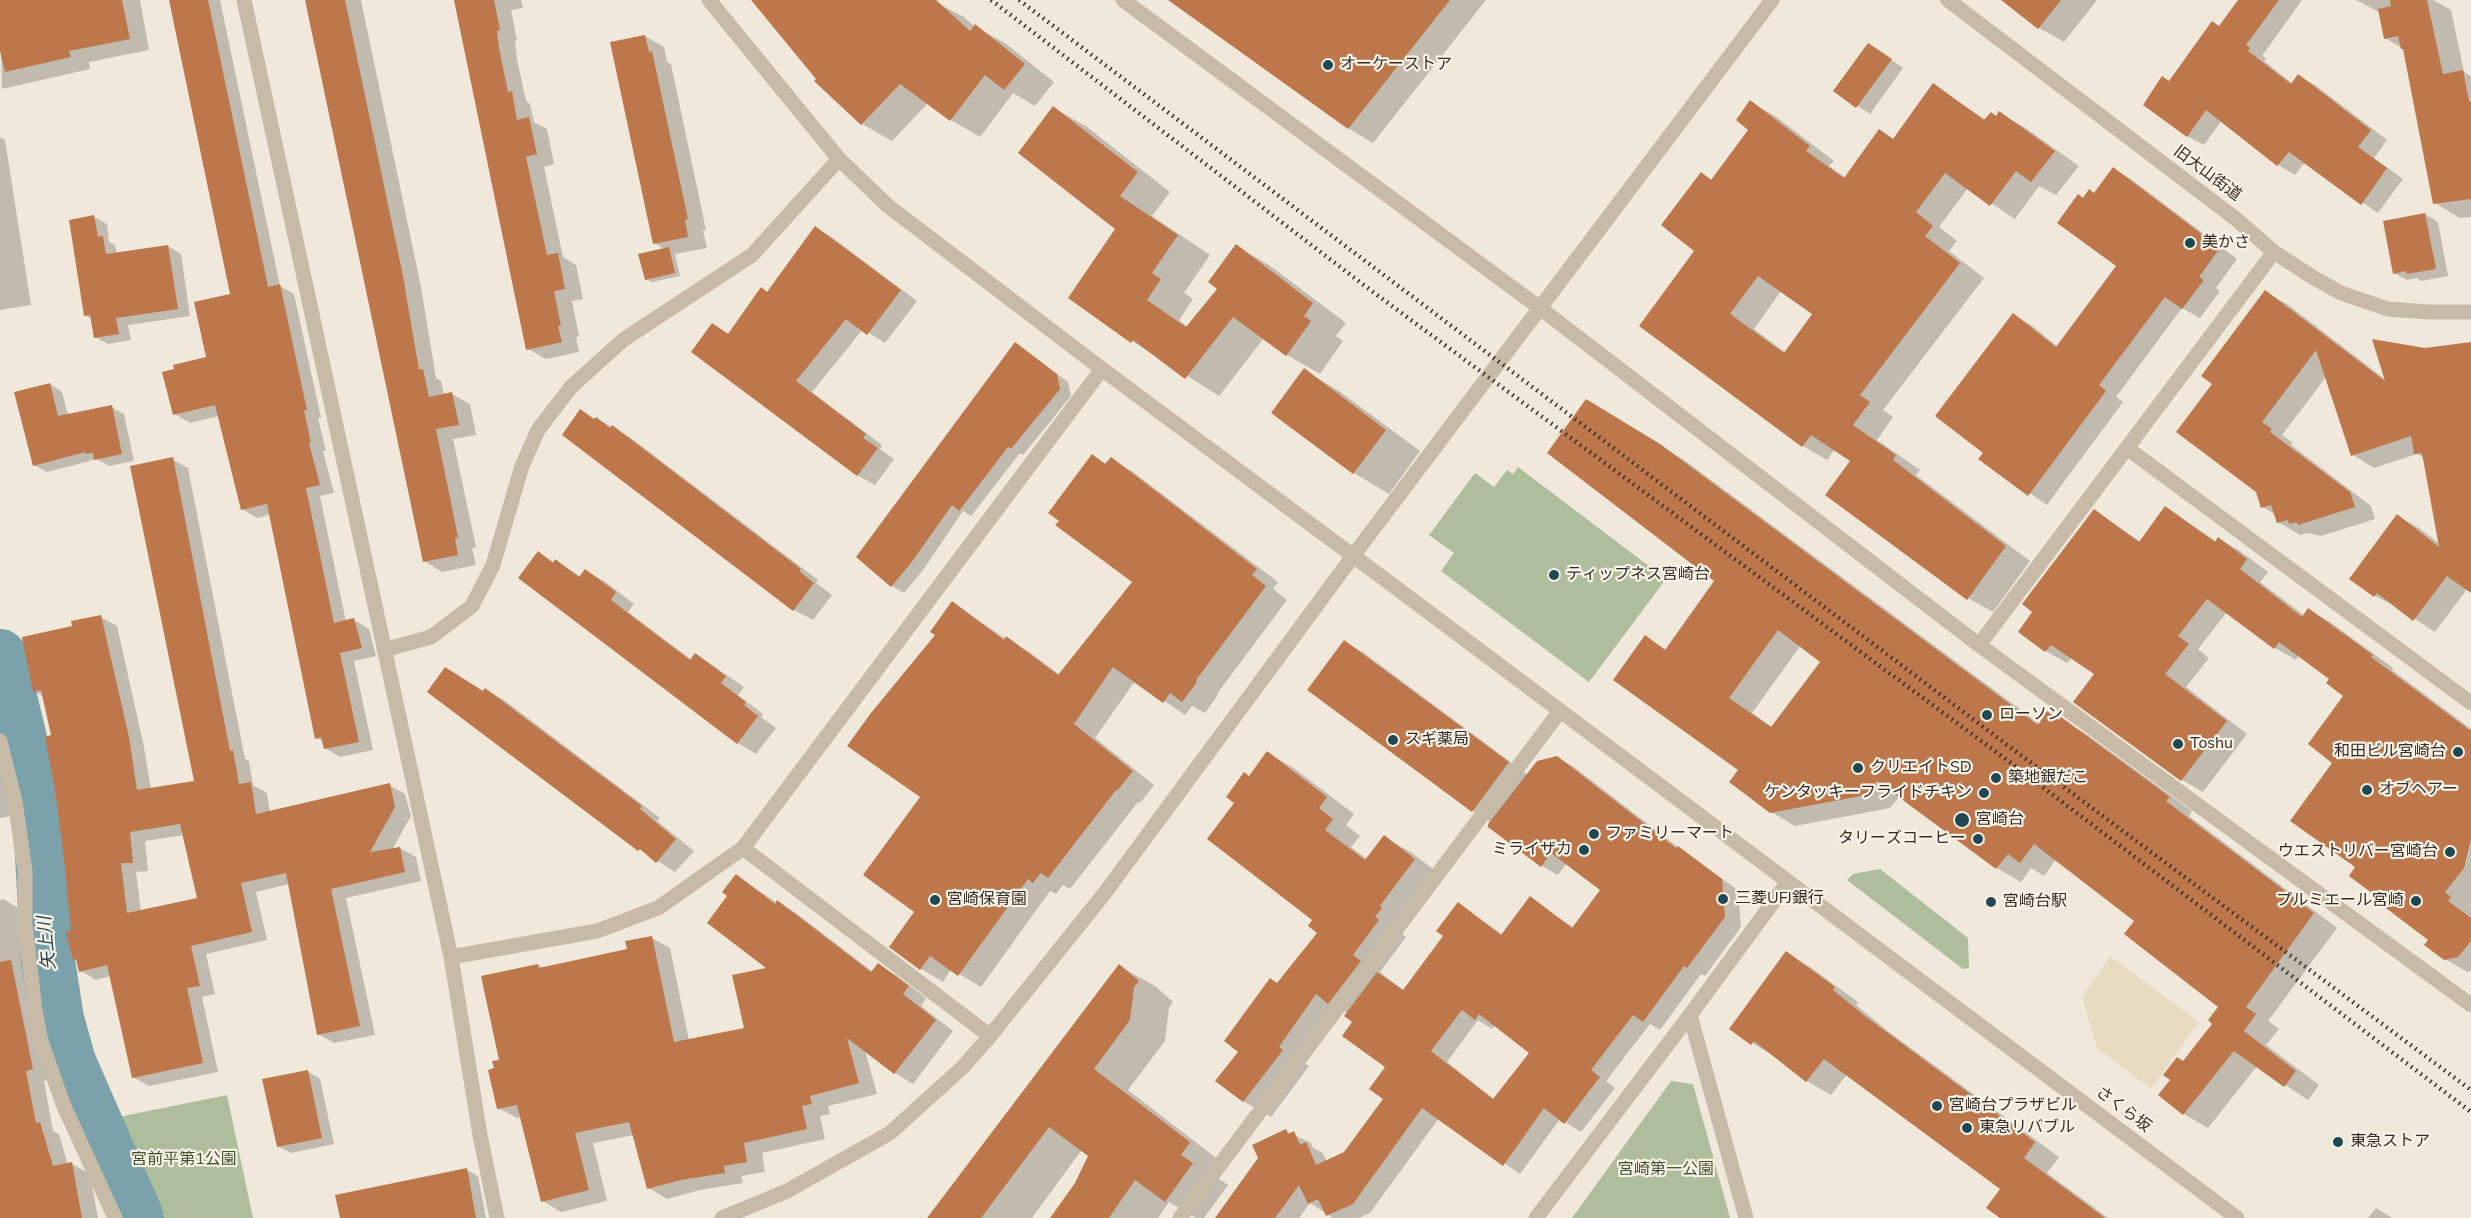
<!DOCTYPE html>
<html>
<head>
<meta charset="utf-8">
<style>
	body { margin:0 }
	canvas { display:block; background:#f0e9db }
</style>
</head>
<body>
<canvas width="2471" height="1218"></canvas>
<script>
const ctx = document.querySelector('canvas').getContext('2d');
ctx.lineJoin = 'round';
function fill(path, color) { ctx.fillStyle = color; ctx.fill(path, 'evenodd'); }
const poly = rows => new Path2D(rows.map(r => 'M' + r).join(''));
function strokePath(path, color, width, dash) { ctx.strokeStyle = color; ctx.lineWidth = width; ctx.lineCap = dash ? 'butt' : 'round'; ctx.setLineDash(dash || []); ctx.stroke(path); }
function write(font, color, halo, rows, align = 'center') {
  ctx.font = font + ' "Nunito Sans","Noto Sans JP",sans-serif'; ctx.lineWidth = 4.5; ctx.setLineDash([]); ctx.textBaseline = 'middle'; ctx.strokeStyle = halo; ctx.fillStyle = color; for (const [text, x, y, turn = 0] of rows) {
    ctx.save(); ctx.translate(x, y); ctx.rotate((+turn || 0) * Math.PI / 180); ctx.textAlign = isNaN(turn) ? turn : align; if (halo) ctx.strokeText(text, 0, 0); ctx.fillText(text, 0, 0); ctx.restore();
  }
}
fill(poly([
	[1518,467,1666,579,1589,682,1441,571,1454,553,1429,535,1475,473,1494,487,1507,470,1513,474],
	[1880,869,1968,938,1969,968,1963,969,1847,880,1853,874],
	[1671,1081,1693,1084,1730,1218,1572,1218],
	[227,1095,253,1218,150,1218,104,1120]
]), '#aebe9c');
fill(poly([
	[2110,956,2199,1022,2151,1089,2097,1048,2082,997]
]), '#e7dcc2');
fill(poly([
	[0,0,140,0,149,50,89,62,90,69,2,89],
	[170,0,220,0,280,286,294,294,321,418,318,418,326,451,323,451,334,493,320,496,346,622,354,620,369,629,376,656,354,661,373,750,340,757,325,748,324,742,317,738,271,514,257,518,242,509,219,416,190,423,175,414,208,358,232,295],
	[307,0,361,0,421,287,436,378,441,381,444,395,452,394,470,404,476,435,453,439,476,547,472,548,476,565,442,572,424,561],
	[455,0,521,0,523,8,511,10,517,40,515,41,517,59,526,101,530,104,534,122,547,129,554,164,544,167,563,257,576,265,583,299,572,301,579,336,576,337,579,352,546,359,528,349],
	[932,0,964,17,975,27,1005,43,1054,82,1035,106,1013,93,980,137,951,120,928,103,892,141,862,124],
	[1171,0,1486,0,1373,143,1348,128],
	[2004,0,2097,0,2064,42,2039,28],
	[2240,0,2302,0,2262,56,2266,58,2264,61,2293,84,2299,76,2315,85,2387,140,2374,158,2403,179,2378,213,2305,162,2295,175,2278,165,2222,120,2204,145,2187,136,2170,82,2220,27],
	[2356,0,2433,0,2451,10,2464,72,2471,76,2471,217,2460,218,2435,203,2405,50,2385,38,2379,12],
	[645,36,664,47,667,62,671,64,706,230,703,230,707,248,675,254,680,276,652,282,646,279,665,250,655,243],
	[1881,52,1903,68,1870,114,1835,91],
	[1933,85,1986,120,1997,117,1999,113,2024,127,2079,166,2056,195,2039,186,2015,219,1968,188,1939,227,1957,241,1949,251,1984,278,1883,410,1893,417,1877,440,1920,470,1916,475,2030,561,1993,612,1968,598,1827,495,1852,461,1835,449,1827,460,1803,446,1641,326,1696,250,1702,174,1712,180,1750,130,1750,102,1775,116,1834,161,1829,166,1846,178,1880,131,1895,140],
	[1781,291,1814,314,1786,353,1754,329],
	[1054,108,1087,127,1170,192,1152,216,1210,255,1184,293,1193,299,1179,320,1188,327,1220,288,1236,246,1269,265,1346,323,1336,336,1343,341,1320,374,1287,355,1264,338,1219,396,1132,341,1117,229],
	[0,137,5,140,31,305,0,310],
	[2113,169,2131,179,2237,259,2216,288,2220,291,2200,318,2182,308,2116,397,2123,402,2047,505,1980,458,1985,453,2013,315,2031,325,2058,347,2118,266,2084,199,2095,194],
	[2425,214,2438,222,2448,276,2421,281,2417,278,2407,280,2394,273],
	[94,217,107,224,109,242,115,245,117,254,168,246,181,254,190,316,128,325,131,340,108,344,95,337,92,319,85,315],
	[816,228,833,238,917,301,885,343,863,329,812,392,882,445,880,449,894,459,875,485,857,475,713,325,729,334,768,293],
	[2265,292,2287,304,2386,380,2425,349,2471,343,2471,592,2467,589,2435,632,2397,607,2375,596,2351,578,2397,516,2419,528,2441,545,2424,458,2417,454,2374,468,2353,455,2326,377,2282,435,2293,443,2291,445,2371,506,2375,519,2321,536,2307,533,2300,535,2278,522,2276,515,2263,507,2214,384],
	[1015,344,1068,382,1071,396,1023,455,1020,453,971,516,963,511,923,570,904,593,892,586,858,557],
	[1304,370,1339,391,1420,451,1389,494,1354,473,1273,413],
	[50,384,62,392,68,415,111,407,124,414,134,461,109,466,97,459,47,472,34,465],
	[1610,415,1684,460,2040,724,2048,713,2085,733,2192,811,2189,816,2337,928,2268,1021,2279,1029,2266,1045,2319,1085,2308,1100,2257,1066,2208,1128,2184,1114,2160,1095,2214,1023,2220,1006,2136,921,2056,859,2044,876,2031,868,2021,882,1997,868,1900,796,1890,808,1795,826,1771,812,1645,637,1667,650,1717,581],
	[1801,645,1822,661,1772,727,1752,713],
	[596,418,631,438,818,580,816,583,832,595,813,620,794,610,564,435],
	[1093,456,1107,464,1111,459,1133,472,1278,582,1273,589,1287,600,1217,694,1218,695,1205,713,1192,706,1185,715,1135,681,1095,738,1154,785,1140,803,1138,802,1070,889,1063,885,1056,894,1050,891,981,987,951,969,943,982,921,969,891,947,916,912,922,796,937,635,952,603,1006,639,1028,651,1060,675,1134,581],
	[172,459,188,468,245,759,249,761,253,785,267,793,270,812,389,785,405,794,411,816,392,850,400,848,416,857,421,881,346,898,375,1035,334,1043,318,1034,289,884,256,892,267,940,206,954,215,994,202,997,218,1072,149,1086,133,1077,111,976,96,980,81,971,78,961,74,959,53,736,44,697,34,691,74,628,101,617,117,626,144,747,151,789,196,783],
	[184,835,199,899,141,911,136,872,148,871,145,841],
	[2166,508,2217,542,2219,539,2240,551,2268,572,2260,582,2305,616,2309,610,2330,622,2393,668,2392,670,2471,729,2471,905,2468,904,2471,906,2471,971,2467,972,2445,959,2430,940,2386,902,2357,867,2334,763,2345,695,2332,678,2299,655,2296,660,2274,647,2227,612,2198,649,2209,658,2186,687,2247,734,2203,792,2182,780,2075,701,2096,674,2072,657,2067,663,2046,651,2034,612,2094,511,2141,542],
	[539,553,555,563,556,561,581,577,586,571,604,581,634,604,628,612,692,660,696,654,744,687,738,695,763,714,761,717,776,728,756,754,738,743,520,578],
	[1345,642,1364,653,1528,775,1557,757,1574,767,1679,848,1738,890,1741,927,1705,976,1701,974,1660,1030,1650,1024,1606,1081,1615,1088,1581,1132,1560,1119,1520,1174,1439,1118,1370,1213,1359,1218,1333,1218,1310,1203,1299,1218,1217,1218,1286,1131,1311,1143,1313,1148,1323,1153,1327,1162,1345,1153,1385,1099,1387,1067,1348,1013,1343,1011,1305,1064,1309,1066,1271,1117,1243,1101,1240,1051,1278,984,1319,933,1314,920,1236,803,1250,777,1268,753,1295,769,1354,814,1346,825,1360,836,1351,847,1367,859,1384,837,1412,853,1442,876,1402,934,1406,937,1380,972,1404,991,1445,936,1459,904,1503,935,1530,898,1574,928,1602,889,1567,863,1558,875,1542,866,1491,822,1473,811,1310,689],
	[1478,1020,1492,1029,1495,1025,1531,1053,1495,1100,1447,1062],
	[486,690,504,700,660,818,657,821,694,851,675,872,639,849,484,692],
	[0,760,11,816,0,818],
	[737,876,777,903,796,913,873,972,878,965,896,975,926,998,921,1006,953,1031,913,1084,895,1073,865,1050,877,1094,828,1106,830,1114,820,1116,825,1139,762,1153,765,1172,741,1176,743,1183,700,1190,667,1199,649,1188,634,1135,593,1143,607,1201,561,1212,543,1201,522,1117,517,1118,498,1108,495,1069,538,965,543,968,629,951,652,938,670,948,689,1040,745,1029,769,968,730,896],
	[3,899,22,910,51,1079,44,1081,53,1131,59,1134,68,1165,72,1164,90,1174,98,1218,0,1218,0,900],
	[1786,953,1810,967,1858,1002,1856,1005,1889,1032,2059,1157,2047,1173,2108,1218,2002,1218,2002,1189,1847,1074,1831,1095,1807,1081,1776,1057,1752,1043],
	[1119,966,1155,986,1173,1002,1169,1008,1165,1041,1128,1090,1224,1164,1215,1176,1228,1185,1204,1218,1196,1218,1169,1202,1158,1218,1052,1218,1096,1155,1083,1148,1032,1218,929,1218],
	[307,1071,320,1079,334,1144,291,1153,278,1146],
	[467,1170,478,1176,486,1218,341,1218],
	[2376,1208,2392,1218,2368,1218]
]), '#0003');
strokePath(poly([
	[0,656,40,821,48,961,57,1019,69,1062,137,1218]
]), '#7ba2ab', 54);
fill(poly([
	[0,0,122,0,130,39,69,51,71,57,5,72,0,51],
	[169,0,208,0,268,287,280,284,307,410,304,410,311,443,309,443,320,485,306,488,334,623,354,618,362,648,340,653,359,742,324,749,321,737,315,739,267,504,241,510,215,405,173,415,162,372,174,369,173,365,206,357,194,302,230,294],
	[305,0,345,0,403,276,419,370,423,369,429,397,452,392,459,425,436,429,458,537,455,538,458,555,423,562],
	[454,0,494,0,500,30,497,31,499,48,508,92,512,91,517,120,529,117,537,154,526,157,547,255,558,253,565,289,554,291,561,326,558,326,562,342,526,350],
	[751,0,936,0,970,31,975,24,1025,64,1004,90,985,75,950,121,900,84,861,125,814,81,816,79],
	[1168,0,1450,0,1348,129],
	[2001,0,2061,0,2038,29],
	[2238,0,2279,0,2246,45,2250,48,2248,51,2291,84,2298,74,2371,130,2358,147,2387,168,2361,205,2289,152,2277,166,2206,110,2187,137,2143,105,2162,76,2169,81,2212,21,2219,26],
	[2390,0,2427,0,2443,74,2463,70,2469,101,2471,101,2471,199,2433,204,2403,49,2401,49,2398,36,2384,39,2378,9,2391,6],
	[645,35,649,52,652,51,688,219,685,220,688,237,653,244,610,42],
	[1868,43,1892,59,1856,108,1833,91],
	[1933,83,1984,120,1991,112,1996,116,1999,111,2055,151,2031,182,2016,171,1990,206,1945,173,1916,212,1933,226,1925,236,1960,263,1860,395,1870,402,1853,425,1896,455,1893,460,2006,546,1967,600,1825,495,1850,461,1811,435,1802,447,1639,326,1694,251,1661,225,1701,172,1711,180,1748,130,1736,120,1750,100,1810,146,1806,151,1844,178,1879,129,1893,139],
	[1758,276,1812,314,1784,353,1730,314],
	[1053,106,1138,172,1120,196,1178,235,1152,273,1161,279,1147,300,1186,327,1217,289,1208,282,1236,244,1313,303,1304,316,1311,321,1286,356,1233,317,1185,379,1133,340,1131,343,1068,298,1115,229,1018,153],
	[2113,167,2220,248,2199,277,2204,280,2182,309,2165,297,2099,385,2106,391,2028,496,1978,459,1983,453,1935,416,2013,313,2056,347,2116,266,2057,223,2078,194,2083,198,2089,189,2094,193],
	[2425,213,2436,269,2407,274,2406,271,2393,274,2383,221],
	[94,215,98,237,103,236,106,254,168,245,178,309,116,318,119,334,94,338,90,315,84,316,69,220],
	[815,226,901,290,867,335,846,319,796,381,866,434,863,438,878,448,857,476,691,352,712,323,728,334,761,287,767,292],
	[669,247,675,273,645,280,638,254],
	[2265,290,2385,381,2372,339,2425,348,2471,342,2471,593,2447,576,2413,621,2377,593,2374,597,2349,579,2397,514,2439,547,2422,453,2414,454,2411,436,2351,456,2316,350,2262,422,2272,429,2270,432,2350,492,2355,507,2298,525,2297,522,2289,524,2288,520,2277,523,2271,505,2261,508,2256,492,2176,432,2212,384,2201,376],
	[1015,342,1057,374,1060,389,1011,449,1008,447,959,511,952,505,911,563,891,587,856,557],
	[1304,368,1386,430,1353,474,1271,413],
	[50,383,58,416,112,405,122,454,94,460,93,453,86,454,85,452,33,466,14,392],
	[1586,399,1660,444,2038,725,2047,711,2059,720,2061,717,2170,797,2166,801,2314,913,2246,1007,2256,1014,2244,1031,2296,1071,2284,1087,2234,1051,2183,1115,2158,1095,2170,1080,2163,1075,2177,1057,2183,1061,2212,1024,2208,1020,2218,1007,2124,934,2134,921,2034,844,2020,863,2008,854,1996,869,1877,781,1866,795,1770,813,1729,782,1738,770,1613,680,1645,635,1665,650,1714,581,1547,453],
	[1778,630,1820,662,1771,727,1729,698],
	[580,409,594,419,596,417,610,428,612,425,801,569,799,571,814,583,793,611,562,435],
	[1092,454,1105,464,1111,457,1157,492,1257,569,1252,575,1266,586,1196,680,1197,682,1182,702,1170,693,1163,703,1113,667,1074,724,1133,771,1117,791,1116,790,1048,878,1041,873,1033,883,1028,879,958,976,930,956,920,970,889,947,914,912,863,875,920,797,847,746,871,713,935,635,930,632,952,601,1004,640,1006,636,1058,675,1132,582,1055,525,1059,521,1048,513],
	[173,457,230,751,233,750,239,784,251,782,256,814,390,783,395,807,370,852,400,847,405,872,331,889,360,1026,317,1035,286,873,241,883,252,932,191,946,200,986,187,988,203,1063,132,1078,107,965,79,972,76,959,73,960,66,932,71,930,64,859,55,790,45,737,51,735,41,690,33,692,22,637,72,626,71,621,101,615,129,737,137,790,194,781,130,466],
	[180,824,197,898,127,913,121,863,133,863,130,832],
	[2165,506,2215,542,2218,537,2247,559,2240,569,2302,617,2308,608,2373,655,2371,657,2471,731,2471,839,2464,868,2445,892,2451,897,2448,901,2471,918,2471,941,2458,957,2444,960,2424,945,2428,940,2382,905,2384,902,2349,876,2355,867,2290,821,2332,763,2308,744,2343,696,2326,683,2329,679,2279,642,2274,649,2207,599,2178,636,2189,644,2165,674,2227,721,2181,781,2073,702,2094,674,2051,645,2045,652,2018,632,2032,612,2022,604,2094,509,2139,542],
	[538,551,553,563,555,559,579,577,585,569,616,592,611,600,654,633,690,660,695,653,726,676,721,683,746,702,744,705,758,716,737,744,518,578],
	[1344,640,1509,762,1472,812,1307,690],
	[445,667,483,691,485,688,642,806,640,809,676,839,656,863,640,849,638,851,427,692],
	[1267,751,1327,797,1319,808,1333,819,1325,830,1365,860,1384,835,1415,859,1380,906,1382,908,1375,917,1379,920,1353,955,1361,961,1328,1004,1316,994,1279,1047,1283,1050,1243,1102,1215,1081,1238,1052,1224,1041,1270,978,1277,983,1317,933,1308,926,1312,920,1207,839,1234,803,1226,797,1244,772,1249,776],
	[1557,756,1676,848,1678,846,1722,879,1725,917,1687,968,1684,966,1643,1022,1633,1015,1591,1070,1600,1077,1564,1124,1544,1108,1503,1166,1422,1108,1353,1204,1326,1216,1318,1199,1308,1204,1299,1185,1275,1218,1215,1218,1258,1158,1252,1145,1286,1129,1288,1134,1294,1131,1300,1145,1306,1142,1316,1165,1344,1152,1383,1099,1369,1089,1385,1067,1342,1036,1352,1022,1344,1016,1377,972,1403,990,1443,936,1436,931,1458,902,1501,935,1530,896,1572,928,1600,890,1551,853,1541,867,1488,827,1488,824,1537,761],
	[1462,1010,1475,1020,1479,1014,1529,1053,1493,1099,1431,1051],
	[736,874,775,904,777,900,871,972,878,963,909,986,903,994,936,1020,894,1074,847,1038,859,1083,810,1096,812,1104,802,1106,807,1129,744,1143,747,1162,724,1166,725,1173,681,1180,647,1189,629,1122,575,1133,589,1190,541,1202,517,1105,497,1109,488,1070,494,1068,492,1061,499,1060,481,976,538,964,539,968,627,949,625,941,652,936,674,1042,744,1028,732,975,766,968,707,923,727,896,722,892],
	[1786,951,1835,987,1833,990,1865,1016,2035,1142,2024,1158,2105,1218,2000,1218,1986,1208,2000,1189,1824,1059,1806,1082,1754,1041,1751,1045,1729,1029],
	[11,960,33,1069,26,1071,36,1123,40,1122,53,1166,72,1162,82,1218,0,1218,0,962],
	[1119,964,1139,981,1134,987,1130,1020,1094,1069,1190,1142,1181,1155,1193,1163,1165,1202,1135,1180,1109,1218,1050,1218,1075,1183,1088,1156,1049,1127,981,1218,927,1218],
	[308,1070,322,1138,277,1147,262,1079],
	[467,1168,476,1218,340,1218,335,1195]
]), '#be774a');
strokePath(poly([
	[244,0,451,957,480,1135,497,1218],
	[709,0,839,159,888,206,1102,369,1391,584,2237,1218],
	[1123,0,1540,308,1979,645,2471,1005],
	[1948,0,2236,219,2274,252,2314,278,2341,293,2388,309,2428,312,2471,312],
	[2127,448,2471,703],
	[1979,645,2274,252],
	[384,650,431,637,472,606,493,565,522,466,538,430,571,387,623,340,752,255,839,159],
	[0,741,15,801,25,871,25,924,35,1010,41,1041,63,1104,115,1218],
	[743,848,990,1036],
	[451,957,597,931,658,908,743,848,1102,369],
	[1690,1015,1746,1218],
	[722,1218,787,1191,890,1133,963,1067,990,1036,1104,894,1353,556,1772,0],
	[1180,1218,1560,711],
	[1536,1218,1690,1015,1788,882]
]), '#c7baa7', 15);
strokePath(poly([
	[991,0,1369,289,2003,757,2471,1112],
	[1019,0,2010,747,2471,1090]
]), '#342d27', 4.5, [1.5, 4.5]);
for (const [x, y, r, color] of [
	[1328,65,6,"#1f4853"],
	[2190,243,6,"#1f4853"],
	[1554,575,6,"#1f4853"],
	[1987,715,6,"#1f4853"],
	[1393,740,6,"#1f4853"],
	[2178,744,6,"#1f4853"],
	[2458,752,6,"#1f4853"],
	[1858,768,6,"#1f4853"],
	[1996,778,6,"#1f4853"],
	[2367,790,6,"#1f4853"],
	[1984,793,6,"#1f4853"],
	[1962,820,8,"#1f4853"],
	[1594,834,6,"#1f4853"],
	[1978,839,6,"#1f4853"],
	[1584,850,6,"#1f4853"],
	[2450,852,6,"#1f4853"],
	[1723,899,6,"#1f4853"],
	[935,900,6,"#1f4853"],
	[2416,901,6,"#1f4853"],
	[1991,902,6,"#1f4853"],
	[1937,1106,6,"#1f4853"],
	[1967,1128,6,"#1f4853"],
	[2338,1142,6,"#1f4853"]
]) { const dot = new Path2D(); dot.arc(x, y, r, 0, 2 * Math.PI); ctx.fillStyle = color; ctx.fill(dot); strokePath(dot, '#f8f2e7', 2); }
write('16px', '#342d27', '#f8f2e7', [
	["オーケーストア",1340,65],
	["美かさ",2202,243],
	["ティップネス宮崎台",1566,575],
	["ローソン",1999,715],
	["スギ薬局",1405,740],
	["Toshu",2190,744],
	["和田ビル宮崎台",2446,752,"right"],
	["クリエイトSD",1870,768],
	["築地銀だこ",2008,778],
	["オブヘアー",2379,790],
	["ケンタッキーフライドチキン",1972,793,"right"],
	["宮崎台",1976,820],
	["ファミリーマート",1606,834],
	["タリーズコーヒー",1966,839,"right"],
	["ミライザカ",1572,850,"right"],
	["ウエストリバー宮崎台",2438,852,"right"],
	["三菱UFJ銀行",1735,899],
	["宮崎保育園",947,900],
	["プルミエール宮崎",2404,901,"right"],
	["宮崎台駅",2003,902],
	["宮崎台プラザビル",1949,1106],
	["東急リバブル",1979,1128],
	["東急ストア",2350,1142]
], 'left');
write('16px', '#342d27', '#f8f2e7', [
	["旧大山街道",2207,174,37],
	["さくら坂",2123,1110,37]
]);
write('16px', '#3e512d', '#f8f2e7', [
	["宮前平第1公園",184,1160],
	["宮崎第一公園",1666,1170]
]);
write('italic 18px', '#1f4853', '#f8f2e7', [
	["矢上川",48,943,-95]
]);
</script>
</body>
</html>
